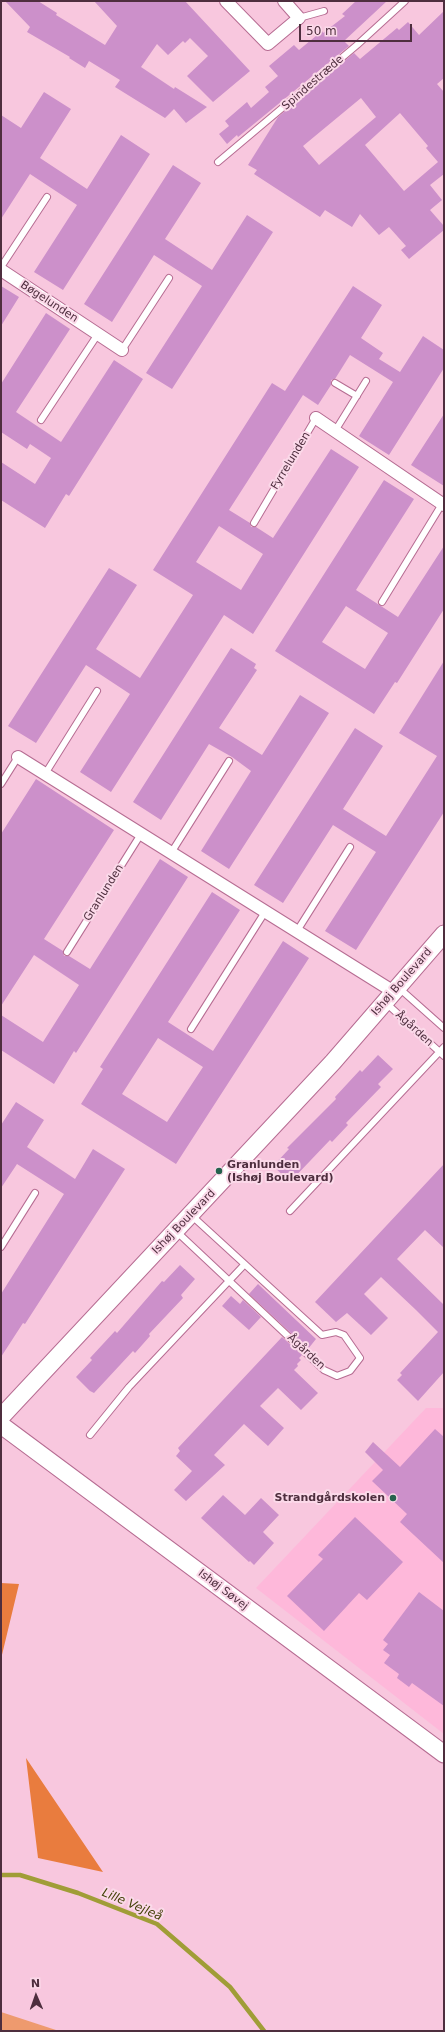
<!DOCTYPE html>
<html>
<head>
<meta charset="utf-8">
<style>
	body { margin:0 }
	#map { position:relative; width:445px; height:2032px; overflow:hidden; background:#f8c7de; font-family:"DejaVu Sans",sans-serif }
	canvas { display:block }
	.frame { position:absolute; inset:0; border:2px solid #4e2e3e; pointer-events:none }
	.north { position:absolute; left:16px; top:1976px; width:40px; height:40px; -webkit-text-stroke:3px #fbd9e9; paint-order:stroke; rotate:358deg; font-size:11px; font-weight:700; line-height:16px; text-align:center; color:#4e2e3e }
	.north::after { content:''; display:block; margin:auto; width:14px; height:18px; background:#4e2e3e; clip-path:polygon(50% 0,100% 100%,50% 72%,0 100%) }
	.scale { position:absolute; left:299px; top:24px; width:113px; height:18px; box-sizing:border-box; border:2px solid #4e2e3e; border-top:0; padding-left:5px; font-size:12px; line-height:14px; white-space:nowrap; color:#4e2e3e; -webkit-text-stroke:3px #fbd9e9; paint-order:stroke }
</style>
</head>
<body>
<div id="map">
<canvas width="445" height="2032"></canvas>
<div class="frame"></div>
<div class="north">N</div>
<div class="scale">50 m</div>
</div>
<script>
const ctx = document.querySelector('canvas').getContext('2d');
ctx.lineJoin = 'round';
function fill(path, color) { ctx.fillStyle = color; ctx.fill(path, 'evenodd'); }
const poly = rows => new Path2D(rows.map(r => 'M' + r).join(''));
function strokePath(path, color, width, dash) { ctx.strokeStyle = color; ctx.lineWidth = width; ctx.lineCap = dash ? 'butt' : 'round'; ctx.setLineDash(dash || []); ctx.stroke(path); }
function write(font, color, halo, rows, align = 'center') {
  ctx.font = font + ' "DejaVu Sans",sans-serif'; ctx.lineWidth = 4; ctx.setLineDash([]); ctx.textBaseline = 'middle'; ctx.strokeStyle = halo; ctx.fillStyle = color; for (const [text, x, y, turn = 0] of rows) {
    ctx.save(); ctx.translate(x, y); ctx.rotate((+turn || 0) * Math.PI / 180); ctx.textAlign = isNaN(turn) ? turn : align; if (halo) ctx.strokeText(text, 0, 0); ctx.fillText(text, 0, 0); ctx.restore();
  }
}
fill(poly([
	[426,1408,444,1408,444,1734,256,1588]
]), '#feb8da');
fill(poly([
	[1,2012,59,2031,1,2031]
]), '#ee9a6e');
fill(poly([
	[1,1583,19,1584,1,1659],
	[26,1758,103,1872,38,1858]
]), '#e97c3e');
strokePath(poly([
	[1,1875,20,1875,78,1893,157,1924,230,1987,264,2031]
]), '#a09d37', 4.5);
fill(poly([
	[5,1,38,1,57,13,56,15,105,45,117,26,94,1,185,1,250,71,213,102,187,76,208,56,190,38,185,43,183,41,168,55,157,44,141,67,174,89,175,87,207,107,186,123,174,109,165,118,115,87,120,80,89,61,85,68,69,58,70,57,27,32,30,27],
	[356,1,387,1,344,41,349,46,238,137,237,135,227,144,219,134,229,126,225,121,247,102,251,108,269,92,265,87,278,76,269,66,294,45,299,50,322,31,323,33,345,16,342,14],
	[444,11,444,78,437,84,444,92,444,174,430,185,442,200,430,210,444,226,444,230,409,259,401,250,406,246,389,227,379,235,360,214,352,227,325,210,320,217,254,174,257,170,248,165,278,117,354,53,360,59,397,28,399,30,408,22,419,35],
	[361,98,376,117,319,165,303,146],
	[400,113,428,146,426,148,438,162,404,191,365,145],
	[44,92,71,109,40,158,87,189,121,135,150,154,63,290,34,272,77,205,30,174,1,219,1,115,21,128],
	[173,165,201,183,165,239,212,270,247,215,273,232,172,389,146,373,202,286,154,255,112,322,84,304],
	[1,286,19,297,1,326],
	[353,286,382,305,361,338,383,353,379,359,400,372,423,336,444,350,444,368,389,455,359,436,393,382,350,355,335,379,331,380,331,385,318,405,303,395,229,510,250,523,251,527,256,527,273,538,331,449,359,467,253,634,224,615,111,792,80,772,130,694,86,665,36,743,8,726,109,568,137,585,96,649,140,678,193,595,153,570,272,383,285,391],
	[219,526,263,554,241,590,196,562],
	[46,313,70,329,16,412,61,442,114,360,143,379,69,496,66,494,45,528,1,500,1,462,35,484,51,458,30,444,27,449,1,432,1,384],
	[444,414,444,486,411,465],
	[384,480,414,499,356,590,398,617,444,546,444,609,397,683,395,682,374,714,275,651],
	[346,606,388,633,365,669,322,642],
	[231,648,256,664,254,668,257,670,219,728,262,755,300,695,329,713,229,869,201,851,251,771,232,757,209,744,161,820,133,802],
	[444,661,444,812,356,950,325,931,376,852,333,825,283,903,254,885,355,728,383,746,343,809,386,836,437,756,399,733],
	[36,779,114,830,44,939,63,951,64,956,69,956,90,969,160,859,188,877,76,1053,74,1051,54,1084,1,1050,1,1015,43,1042,79,985,34,955,1,1006,1,834],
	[212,892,240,910,168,1022,213,1051,283,941,309,958,176,1164,81,1104,103,1069,100,1067],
	[158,1038,203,1067,167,1122,122,1094],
	[378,1055,393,1069,378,1084,381,1087,346,1123,348,1125,332,1142,330,1140,290,1182,273,1166,289,1149,287,1148,336,1099,335,1097,360,1070,362,1072],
	[16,1102,44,1120,27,1147,75,1179,93,1149,125,1169,25,1324,23,1323,1,1357,1,1294,64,1194,17,1164,1,1188,1,1125],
	[444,1164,444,1248,425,1230,397,1259,444,1305,444,1372,418,1401,397,1380,402,1375,400,1373,438,1332,416,1310,381,1277,364,1294,388,1318,371,1335,347,1313,336,1322,315,1302],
	[180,1265,195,1279,181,1295,183,1298,149,1334,150,1336,135,1353,133,1351,94,1393,90,1391,76,1377,92,1360,90,1358,115,1331,117,1333,162,1281,164,1282],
	[258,1284,316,1339,308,1349,249,1294],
	[231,1296,240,1304,243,1300,261,1317,249,1330,222,1306],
	[282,1337,302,1355,299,1358,301,1360,297,1364,298,1366,294,1370,318,1393,301,1410,278,1388,260,1406,284,1428,268,1446,244,1424,214,1455,225,1465,186,1501,174,1490,192,1471,176,1456,180,1451,178,1448],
	[435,1429,444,1437,444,1563,400,1522,407,1514,372,1481,383,1470,365,1452,373,1442,400,1467],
	[223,1495,245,1515,261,1498,279,1515,263,1532,274,1543,254,1565,250,1561,249,1562,201,1518],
	[355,1517,403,1562,367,1600,359,1593,324,1631,287,1596,323,1559,318,1555],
	[419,1592,444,1611,444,1706,412,1683,409,1687,397,1678,399,1674,384,1663,390,1655,383,1650,388,1644,383,1640]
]), '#cc90ca');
const lane = poly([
	[299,18,324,11],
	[218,162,357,45,405,1],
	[1,267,47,197],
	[122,350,169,278],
	[335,383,357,396],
	[41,420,98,334],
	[335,431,366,381],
	[254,523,316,418],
	[382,602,442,504],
	[45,774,97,691],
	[1,784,18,757],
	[171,853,229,761],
	[297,931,350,847],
	[67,952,141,834],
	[399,988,444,1028],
	[386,1003,444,1056],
	[191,1029,265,912],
	[290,1211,444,1047],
	[176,1231,324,1370,337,1376,350,1371,360,1358,344,1335,336,1332,322,1335,191,1215],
	[1,1247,35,1193],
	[90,1435,129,1387,244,1265]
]);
const street = poly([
	[226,1,268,44,299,18,284,1],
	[1,270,122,350],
	[316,418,444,505],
	[18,757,394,992]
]);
const secondary = poly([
	[1,1417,333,1062,444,934],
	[1,1425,444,1754]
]);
strokePath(lane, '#b66c92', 8);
strokePath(street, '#b66c92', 14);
strokePath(secondary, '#b66c92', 19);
strokePath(lane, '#fff', 6);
strokePath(street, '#fff', 12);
strokePath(secondary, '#fff', 17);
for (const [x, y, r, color] of [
	[219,1171,4,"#25624e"],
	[393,1498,4,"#25624e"]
]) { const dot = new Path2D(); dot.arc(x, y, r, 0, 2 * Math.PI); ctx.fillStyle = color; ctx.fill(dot); strokePath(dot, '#fbd9e9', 1.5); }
write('11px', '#4e2e3e', '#fbd9e9', [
	["Spindestræde",313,83,-41],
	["Bøgelunden",49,302,33],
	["Fyrrelunden",291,461,-59],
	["Granlunden",104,893,-58],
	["Ishøj Boulevard",402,982,-49],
	["Ågården",414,1029,42],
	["Ishøj Boulevard",184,1222,-46],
	["Ågården",306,1352,43],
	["Ishøj Søvej",223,1590,37]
]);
write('bold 11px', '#4e2e3e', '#fbd9e9', [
	["Granlunden",227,1165],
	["(Ishøj Boulevard)",227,1178],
	["Strandgårdskolen",385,1498,"right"]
], 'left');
write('italic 12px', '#424107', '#fbd9e9', [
	["Lille Vejleå",132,1905,23]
]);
</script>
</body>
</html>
